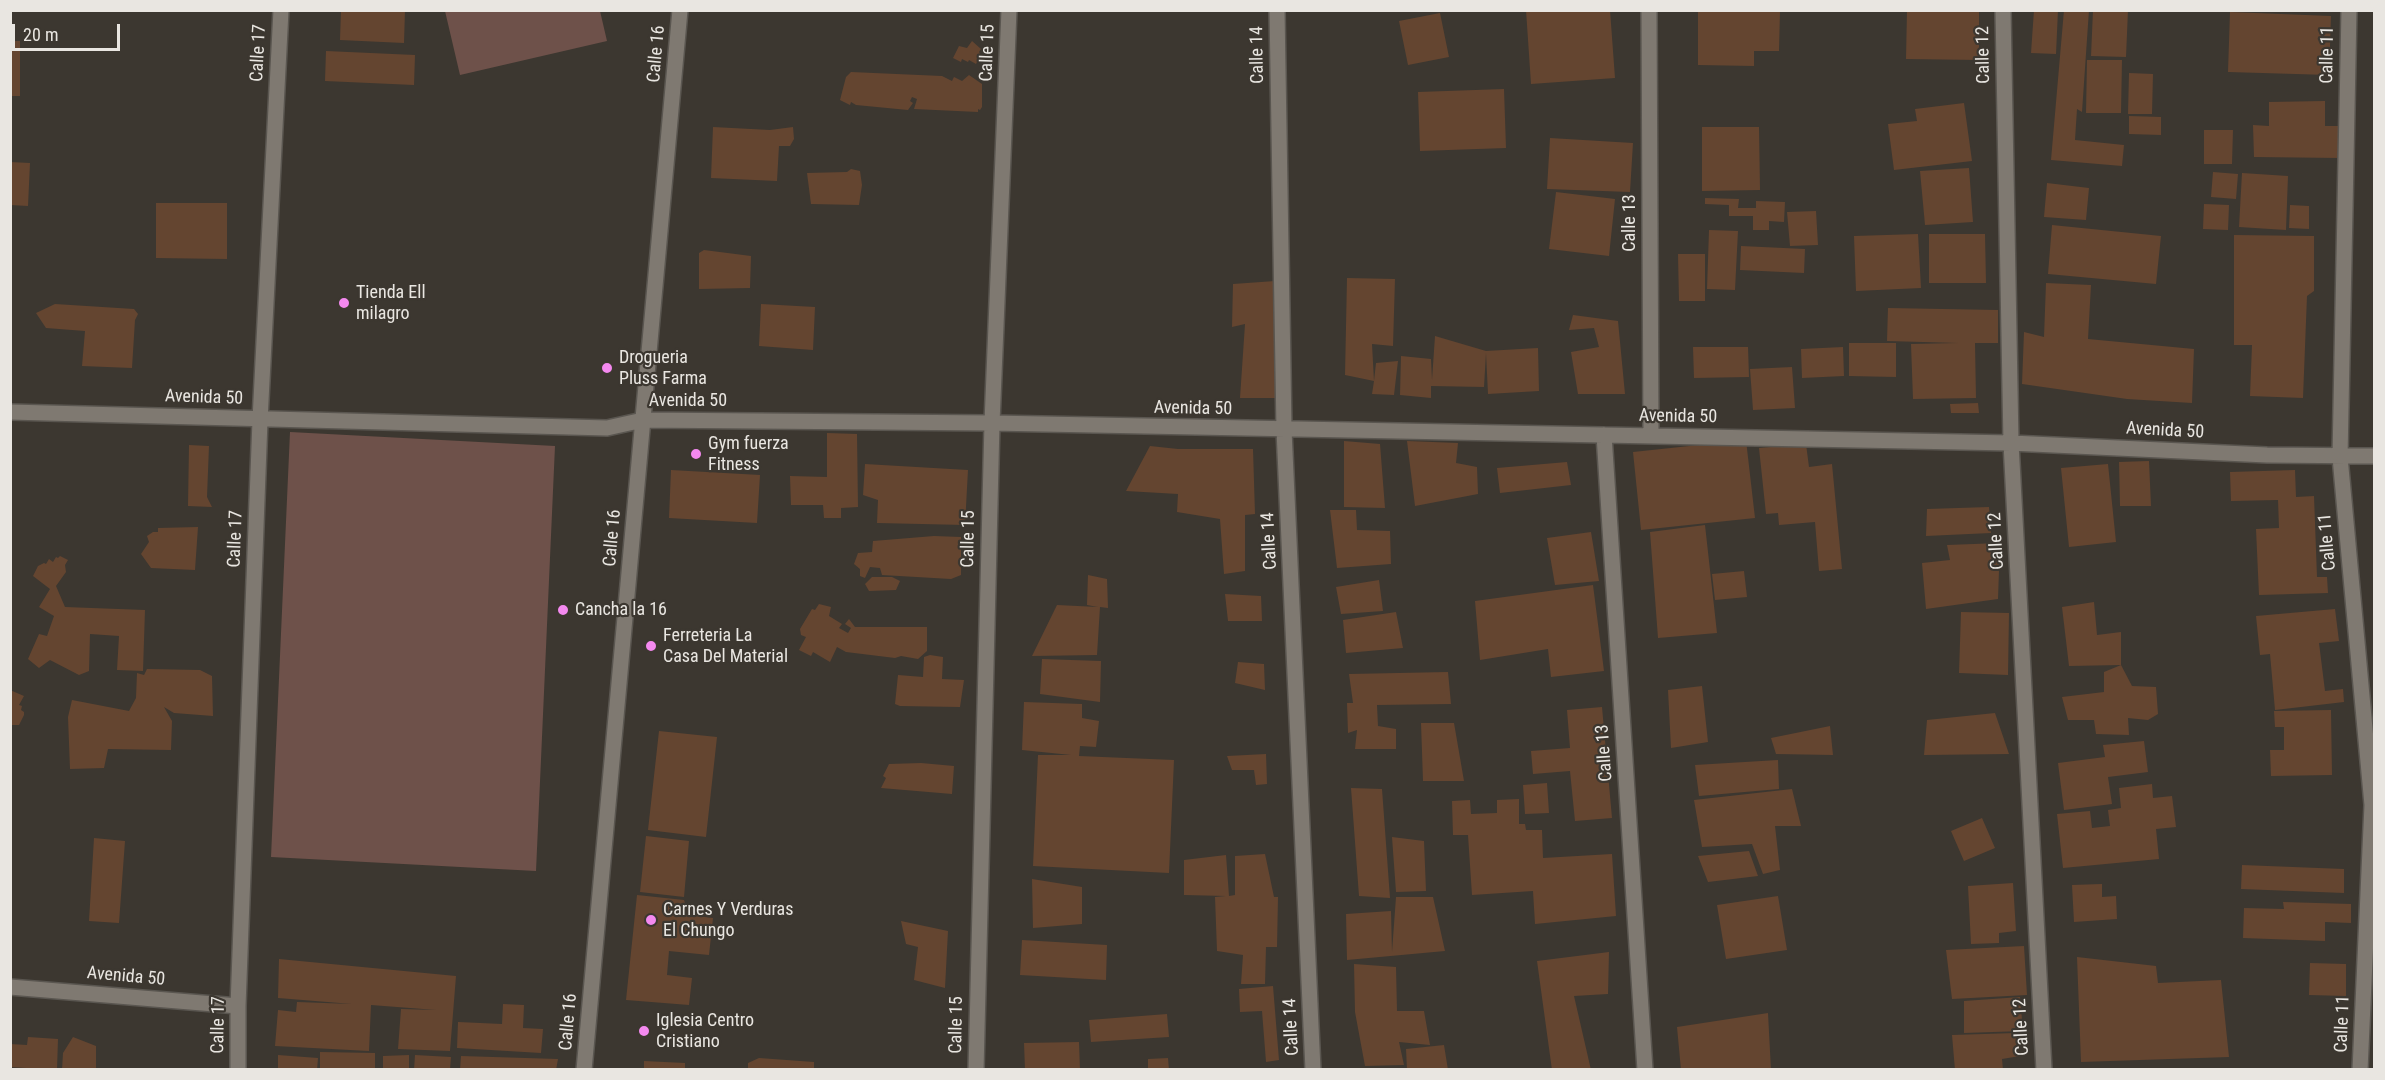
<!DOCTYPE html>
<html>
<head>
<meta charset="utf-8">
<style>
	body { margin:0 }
	#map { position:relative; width:2385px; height:1080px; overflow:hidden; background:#3c3730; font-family:"Roboto Condensed",sans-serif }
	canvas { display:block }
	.frame { position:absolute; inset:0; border:12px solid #e9e6e1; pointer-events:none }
	.scale { position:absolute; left:12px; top:24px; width:108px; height:27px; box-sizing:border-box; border:3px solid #e9e6e1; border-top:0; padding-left:8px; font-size:18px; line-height:21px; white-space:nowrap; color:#e9e6e1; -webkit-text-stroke:4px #3c3730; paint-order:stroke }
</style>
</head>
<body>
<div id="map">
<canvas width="2385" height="1080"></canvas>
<div class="frame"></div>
<div class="scale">20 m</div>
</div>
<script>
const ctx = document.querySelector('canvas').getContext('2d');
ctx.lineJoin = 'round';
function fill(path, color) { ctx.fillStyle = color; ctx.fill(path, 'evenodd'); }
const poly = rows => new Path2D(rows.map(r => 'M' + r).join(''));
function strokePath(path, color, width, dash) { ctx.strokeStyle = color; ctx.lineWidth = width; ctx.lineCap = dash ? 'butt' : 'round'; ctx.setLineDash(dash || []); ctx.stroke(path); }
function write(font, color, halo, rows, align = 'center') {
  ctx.font = font + ' "Roboto Condensed",sans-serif'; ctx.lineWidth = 4.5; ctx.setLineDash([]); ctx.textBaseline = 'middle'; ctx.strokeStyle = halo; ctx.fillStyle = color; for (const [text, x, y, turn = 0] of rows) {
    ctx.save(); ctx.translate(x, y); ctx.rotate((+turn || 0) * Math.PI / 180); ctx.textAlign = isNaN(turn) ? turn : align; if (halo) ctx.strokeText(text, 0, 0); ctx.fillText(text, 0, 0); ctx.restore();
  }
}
fill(poly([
	[445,11,600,11,607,41,460,75],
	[290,432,555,446,536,871,271,857]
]), '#6e514a');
fill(poly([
	[341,10,405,10,404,43,340,40],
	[1526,10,1610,10,1615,78,1531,84],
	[1698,10,1780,11,1779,51,1754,51,1754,66,1698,65],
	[1907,10,1979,10,1979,60,1906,59],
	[2034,10,2058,10,2056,54,2031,53],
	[2064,10,2089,10,2082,112,2077,109,2075,140,2124,145,2122,166,2051,160],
	[2093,10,2128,10,2126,57,2091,56],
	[2230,12,2331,16,2329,75,2228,72],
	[1440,13,1449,57,1408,65,1399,21],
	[10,41,20,41,20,96,10,96],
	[972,41,981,49,979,52,981,55,976,64,969,60,968,62,962,59,961,62,953,58,959,46,967,48],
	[326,51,415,55,414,85,325,81],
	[2087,60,2122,60,2121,113,2086,113],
	[851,72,942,76,952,81,954,77,962,81,969,75,982,84,982,107,980,110,978,109,978,112,914,109,917,99,912,97,910,101,913,103,908,110,856,105,851,102,850,105,840,100,846,77],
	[2129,73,2153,74,2152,114,2128,114],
	[1504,89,1506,148,1420,151,1418,92],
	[2325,101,2325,126,2340,126,2340,158,2254,157,2253,125,2269,126,2269,102],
	[1964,103,1972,161,1894,170,1888,124,1917,121,1915,109],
	[2129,116,2161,117,2161,135,2129,134],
	[713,127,770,130,793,127,794,139,790,146,779,146,777,181,711,178],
	[1702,127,1759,127,1760,190,1702,191],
	[2204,130,2233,130,2232,164,2204,164],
	[1550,138,1633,143,1630,192,1547,189],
	[10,162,30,163,28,206,10,205],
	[1969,168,1973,222,1925,225,1920,171],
	[851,169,860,171,862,185,859,205,811,204,807,173,847,172],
	[2213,172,2238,174,2236,199,2211,197],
	[2242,173,2288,176,2286,230,2239,227],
	[2047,183,2089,188,2086,220,2044,217],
	[1556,192,1615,199,1609,256,1549,249],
	[1705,198,1739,199,1738,208,1756,208,1756,201,1785,202,1784,222,1769,221,1769,230,1753,230,1753,216,1729,216,1729,205,1705,204],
	[156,203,227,203,227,259,156,258],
	[2204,204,2229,205,2228,230,2203,229],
	[2290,205,2309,206,2309,229,2289,228],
	[1816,211,1818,245,1790,246,1787,212],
	[2052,225,2161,236,2156,284,2048,274],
	[1709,230,1738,231,1735,290,1707,289],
	[1918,234,1921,288,1856,291,1854,236],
	[1929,234,1985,234,1986,283,1929,283],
	[2234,235,2314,236,2314,291,2307,296,2303,398,2250,396,2252,345,2234,345],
	[1741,246,1805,249,1804,273,1740,270],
	[704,250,751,256,750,288,699,289,699,253],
	[1678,254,1705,254,1705,301,1679,301],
	[1347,278,1395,279,1393,346,1372,344,1374,381,1376,363,1398,361,1394,395,1372,394,1374,381,1345,375],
	[1275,281,1275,398,1240,398,1245,324,1232,327,1233,284],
	[2046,283,2091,285,2088,339,2194,349,2192,403,2127,399,2022,384,2024,332,2044,337],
	[55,304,134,309,138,314,135,320,132,368,82,366,85,331,46,328,36,313],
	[761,304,815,307,813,350,759,346],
	[1888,308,1998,310,1998,343,1975,343,1976,398,1913,399,1911,344,1958,343,1887,341],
	[1573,315,1618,321,1625,394,1578,394,1571,352,1599,347,1594,328,1569,330],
	[1435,336,1486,351,1538,348,1539,391,1488,394,1486,353,1484,387,1431,386,1431,398,1400,395,1401,356,1431,359,1432,380],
	[1849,343,1896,343,1896,377,1849,376],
	[1693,347,1748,347,1749,377,1694,378],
	[1843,347,1844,376,1802,378,1801,349],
	[1792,367,1795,408,1753,410,1750,369],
	[1978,403,1979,413,1951,413,1950,404],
	[827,433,857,434,858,507,841,508,841,518,824,518,823,505,791,505,790,476,827,477],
	[1746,440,1755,518,1641,530,1633,452],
	[1344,441,1380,444,1385,508,1344,507],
	[1407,441,1458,443,1456,463,1477,467,1478,494,1415,506],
	[1806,444,1809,467,1832,464,1842,569,1819,571,1815,522,1779,525,1778,513,1766,514,1759,448],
	[189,445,209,446,207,497,212,507,188,506],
	[1150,446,1178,449,1253,449,1255,514,1245,515,1245,571,1224,574,1220,519,1177,512,1178,494,1126,491],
	[2149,461,2151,506,2120,506,2119,462],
	[1567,462,1571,485,1500,493,1497,468],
	[865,464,968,470,965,525,877,523,878,500,863,495],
	[2108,464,2116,542,2069,547,2061,468],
	[671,470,760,475,757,523,669,518],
	[2295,470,2296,497,2314,496,2317,577,2327,577,2328,593,2259,595,2256,529,2279,528,2278,500,2231,501,2230,472],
	[1989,507,1991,533,1926,536,1927,509],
	[1330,510,1356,510,1357,530,1390,531,1391,564,1337,568],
	[1705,525,1717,633,1658,638,1650,532],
	[198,527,195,570,151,568,141,554,149,542,147,536,153,532,158,532,158,528],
	[1591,532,1599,581,1555,585,1547,538],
	[934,536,961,537,961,575,951,579,882,575,880,568,870,567,865,578,860,576,860,569,854,564,858,553,872,552,873,541],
	[2000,543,1998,599,1926,609,1922,563,1950,560,1947,545],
	[60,556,68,560,65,565,66,572,56,586,65,607,145,610,143,671,117,670,119,636,90,634,89,671,79,675,50,660,39,668,28,659,39,634,47,636,54,616,39,607,50,589,33,576,38,566,44,563,46,564,49,559,53,562,56,557,58,558],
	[1744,571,1747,597,1715,600,1712,574],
	[1088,575,1107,579,1108,608,1100,607,1097,655,1032,656,1057,605,1098,607,1087,605],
	[872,577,892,577,900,581,896,590,869,591,865,584],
	[1379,580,1383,611,1341,614,1336,587],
	[1593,585,1604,671,1551,677,1548,649,1480,660,1475,601],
	[1225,594,1261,596,1262,621,1228,621],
	[2094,602,2097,635,2121,632,2121,665,2132,686,2156,687,2158,714,2148,720,2128,718,2129,735,2096,734,2094,720,2068,720,2062,697,2104,692,2104,672,2121,665,2069,666,2062,607],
	[819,604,831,607,829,616,842,624,839,628,848,633,851,628,845,624,849,619,855,627,927,627,927,651,918,659,901,656,895,658,846,652,837,647,830,662,813,652,811,656,799,650,806,637,801,635,800,629,812,609,815,610],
	[2335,609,2339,641,2319,643,2325,691,2343,689,2344,702,2275,710,2270,654,2260,655,2256,616],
	[1396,612,1403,648,1346,653,1343,620],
	[1961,612,2009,613,2008,675,1959,673],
	[930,655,943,657,942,679,964,680,960,707,900,706,895,704,898,675,923,677,924,657],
	[1042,659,1101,661,1100,702,1040,694],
	[1238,662,1264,664,1265,690,1235,683],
	[147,669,200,670,212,676,213,716,174,713,164,707,172,721,171,750,108,749,104,768,70,769,68,717,72,700,129,711,136,698,137,673,144,675],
	[1448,672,1451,704,1377,705,1378,726,1396,729,1396,749,1355,749,1357,730,1348,733,1347,703,1353,703,1349,674],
	[1702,686,1708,742,1671,748,1668,690],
	[10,690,24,696,19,705,22,706,21,710,24,712,24,715,19,725,10,725],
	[1024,702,1082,704,1082,718,1099,721,1096,747,1080,746,1079,756,1174,760,1169,873,1033,866,1038,755,1071,755,1022,750],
	[1602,707,1612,818,1575,821,1570,771,1533,774,1531,751,1570,748,1567,710],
	[2331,710,2332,775,2271,776,2270,750,2284,750,2284,727,2275,727,2274,711],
	[1995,713,2009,754,1924,755,1927,720],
	[1421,723,1454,723,1464,781,1423,781],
	[1830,726,1833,755,1776,754,1771,738],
	[659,731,717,737,706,837,648,830],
	[2144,741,2148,772,2108,777,2112,804,2064,810,2058,763,2105,757,2103,745],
	[1266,754,1267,784,1256,785,1254,770,1232,770,1227,756],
	[1778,760,1779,789,1699,796,1695,765],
	[921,763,954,766,952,794,881,788,886,778,883,776,889,764],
	[1547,783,1549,813,1525,814,1523,785],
	[2152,784,2153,798,2172,796,2176,827,2156,829,2159,859,2063,868,2057,814,2090,811,2092,828,2110,826,2108,810,2121,808,2119,788],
	[1351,788,1382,789,1390,898,1359,896],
	[1792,789,1801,826,1775,826,1780,870,1763,874,1752,844,1702,847,1694,800],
	[1519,799,1519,824,1525,824,1526,830,1542,830,1543,858,1612,854,1616,916,1535,924,1533,891,1472,895,1468,835,1453,835,1452,801,1470,800,1471,814,1497,813,1497,800],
	[1982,818,1995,848,1964,861,1951,831],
	[646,836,689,841,684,897,640,892],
	[1392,837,1424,841,1426,891,1396,892],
	[94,838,125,841,119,923,89,921],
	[1749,851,1758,876,1708,882,1698,856],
	[1265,854,1274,897,1278,897,1277,947,1266,947,1265,984,1241,984,1243,955,1217,951,1215,897,1226,896,1184,895,1184,860,1226,855,1229,896,1235,895,1235,856],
	[2242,865,2344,869,2344,893,2241,889],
	[1032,879,1082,887,1082,924,1033,928],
	[2013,883,2016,931,1999,933,1999,943,1971,944,1968,886],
	[2102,884,2102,897,2116,896,2117,919,2074,922,2072,885],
	[637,895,684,900,689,915,713,918,709,955,669,951,667,975,692,978,689,1005,626,1000],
	[1778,896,1787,950,1726,959,1717,905],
	[1396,897,1433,897,1445,951,1347,960,1346,914,1391,911,1392,952],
	[2283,902,2351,904,2351,923,2325,922,2325,941,2243,938,2244,908,2284,909],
	[901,921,948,931,945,988,914,980,918,947,906,944],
	[1022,940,1107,945,1106,980,1020,975],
	[2024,946,2027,995,1952,999,1946,950],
	[1609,952,1608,994,1574,996,1591,1070,1552,1070,1537,961],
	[2077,957,2156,966,2158,983,2221,980,2229,1057,2081,1062],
	[279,959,456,976,450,1051,398,1049,401,1009,436,1010,371,1005,369,1051,275,1046,278,1010,296,1012,297,1002,352,1004,278,998],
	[2310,963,2346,964,2346,996,2309,995],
	[1354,964,1396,967,1397,1011,1424,1011,1430,1045,1399,1042,1404,1065,1365,1066,1355,1012],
	[1273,986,1279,1060,1266,1062,1262,1011,1240,1012,1239,989],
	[2020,997,2023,1031,1964,1033,1964,1001],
	[503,1004,524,1005,523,1028,543,1029,541,1053,457,1048,458,1022,502,1024],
	[1768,1013,1771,1070,1681,1070,1677,1027],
	[1167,1014,1169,1037,1091,1042,1089,1020],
	[2016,1033,2020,1056,2002,1059,2003,1070,1955,1070,1952,1035],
	[28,1037,58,1039,57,1070,10,1067,10,1044,27,1045],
	[73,1037,96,1046,96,1070,62,1070,63,1053],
	[1079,1042,1080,1070,1025,1070,1024,1043],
	[1444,1045,1448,1070,1407,1070,1406,1049],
	[320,1052,375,1053,375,1070,320,1070],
	[278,1055,318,1058,317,1070,278,1070],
	[409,1055,409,1070,383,1070,383,1056],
	[415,1055,451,1057,450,1070,414,1070],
	[461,1056,558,1059,556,1070,460,1070],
	[759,1058,814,1062,814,1070,748,1070,748,1063],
	[1168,1058,1169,1070,1148,1070,1148,1059],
	[644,1061,685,1063,685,1070,644,1070]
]), '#644530');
const minor = poly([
	[1277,10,1284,430,1313,1070],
	[1649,10,1651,436],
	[2003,10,2011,443,2044,1070],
	[2349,10,2340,457,2372,805,2360,1070],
	[10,412,607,428,643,420,992,423,2011,443,2267,455,2374,456],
	[1604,435,1645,1070],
	[10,987,238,1006],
	[238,1070,238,1006,260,420,281,10],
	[584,1070,680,10],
	[976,1070,992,423,1009,10]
]);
strokePath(minor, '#5a5650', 18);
strokePath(minor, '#7f7971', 15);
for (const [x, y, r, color] of [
	[344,303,6,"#f489ef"],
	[607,368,6,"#f489ef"],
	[696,454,6,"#f489ef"],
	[563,610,6,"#f489ef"],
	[651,646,6,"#f489ef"],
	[651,920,6,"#f489ef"],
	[644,1031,6,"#f489ef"]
]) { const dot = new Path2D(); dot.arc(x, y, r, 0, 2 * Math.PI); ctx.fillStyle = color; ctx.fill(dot); strokePath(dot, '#3c3730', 2); }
write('18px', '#e9e6e1', '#3c3730', [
	["Calle 17",259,53,-87],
	["Calle 15",988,53,-88],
	["Calle 16",657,54,-85],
	["Calle 14",1258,55,-91],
	["Calle 12",1984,55,-91],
	["Calle 11",2328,55,-89],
	["Calle 13",1630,223,-90],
	["Avenida 50",204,398,2],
	["Avenida 50",688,401],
	["Avenida 50",1193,409,1],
	["Avenida 50",1678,417,1],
	["Avenida 50",2165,431,3],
	["Calle 16",613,538,-85],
	["Calle 17",236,539,-88],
	["Calle 15",969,539,-89],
	["Calle 14",1270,541,-93],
	["Calle 12",1997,541,-93],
	["Calle 11",2328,542,-95],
	["Calle 13",1605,753,-94],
	["Avenida 50",126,977,5],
	["Calle 16",569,1022,-85],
	["Calle 11",2343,1024,-88],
	["Calle 17",219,1025,-89],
	["Calle 15",957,1025,-89],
	["Calle 14",1292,1027,-93],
	["Calle 12",2022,1027,-93]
]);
write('18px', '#e9e6e1', '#3c3730', [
	["Tienda Ell",356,293],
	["milagro",356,314],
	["Drogueria",619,358],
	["Pluss Farma",619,379],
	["Gym fuerza",708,444],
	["Fitness",708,465],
	["Cancha la 16",575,610],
	["Ferreteria La",663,636],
	["Casa Del Material",663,657],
	["Carnes Y Verduras",663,910],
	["El Chungo",663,931],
	["Iglesia Centro",656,1021],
	["Cristiano",656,1042]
], 'left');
</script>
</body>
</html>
